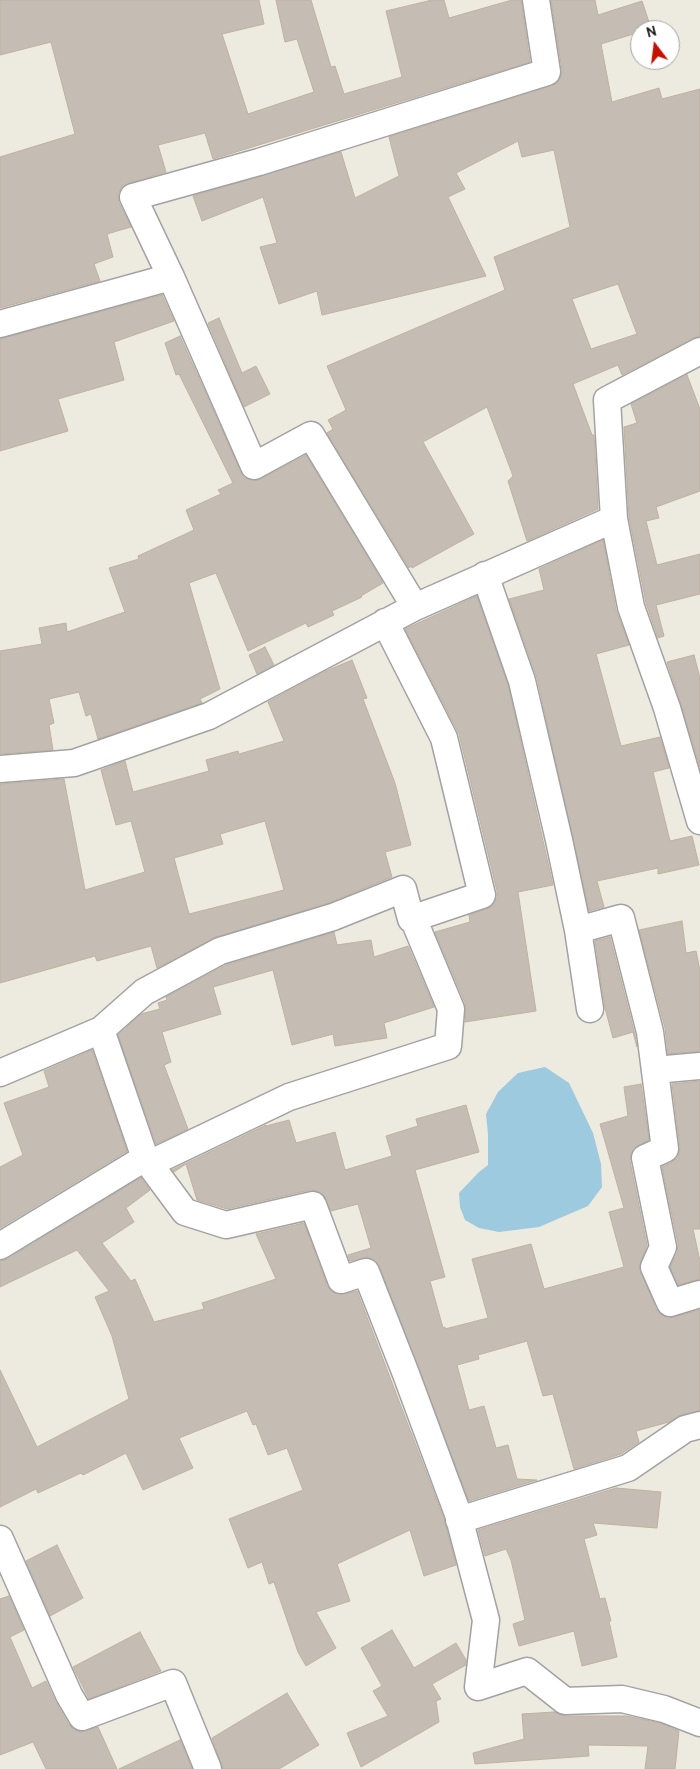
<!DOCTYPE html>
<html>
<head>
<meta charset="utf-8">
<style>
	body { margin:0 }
	#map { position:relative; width:700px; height:1769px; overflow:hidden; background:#edeadf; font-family:Cabin,sans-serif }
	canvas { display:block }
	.north { position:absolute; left:630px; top:20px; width:50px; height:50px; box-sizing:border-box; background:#fff; border:1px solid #a4a4a4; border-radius:50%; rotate:345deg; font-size:14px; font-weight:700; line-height:20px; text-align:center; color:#1b1b1b }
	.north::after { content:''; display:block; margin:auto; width:18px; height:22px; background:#c61000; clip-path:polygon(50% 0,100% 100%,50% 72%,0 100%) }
</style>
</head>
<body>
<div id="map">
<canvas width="700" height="1769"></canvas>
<div class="north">N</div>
</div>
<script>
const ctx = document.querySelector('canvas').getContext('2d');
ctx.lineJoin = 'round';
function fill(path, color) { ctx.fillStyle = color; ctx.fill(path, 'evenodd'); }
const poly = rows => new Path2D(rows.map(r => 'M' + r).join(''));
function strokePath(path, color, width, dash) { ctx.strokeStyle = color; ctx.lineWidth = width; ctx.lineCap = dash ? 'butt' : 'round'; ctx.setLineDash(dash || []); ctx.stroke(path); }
fill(poly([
	[545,1067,569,1083,593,1133,601,1164,602,1187,588,1206,539,1227,499,1232,479,1228,465,1220,460,1207,459,1193,479,1172,488,1165,488,1134,486,1114,498,1092,518,1073]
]), '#9dcade');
const building = poly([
	[0,0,259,0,264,24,222,34,248,114,314,92,297,39,285,42,276,0,311,0,331,67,335,66,344,94,402,77,386,11,432,0,444,0,449,18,512,0,521,0,530,62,213,159,205,133,158,145,166,172,129,183,121,188,118,194,119,203,131,227,107,234,113,257,94,264,100,281,0,308,0,157,75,134,51,42,0,55,0,0],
	[551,0,595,0,598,15,642,1,651,28,640,30,640,32,601,44,612,102,659,88,662,99,700,89,700,336,693,338,622,375,618,365,573,384,592,435,594,435,598,509,527,541,508,481,513,476,487,407,423,442,474,534,412,568,411,566,409,568,327,433,333,429,328,420,346,410,327,366,505,290,494,257,570,227,554,150,522,157,518,141,456,173,465,189,448,197,486,276,322,315,317,291,279,304,260,247,277,243,263,197,202,221,193,196,341,152,355,198,399,176,389,137,551,86,558,82,561,76,562,70,551,0],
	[618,284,637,334,591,349,572,299,618,284],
	[162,295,174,321,114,342,124,380,58,399,68,431,0,451,0,339,162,295],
	[219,318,242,373,256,366,270,394,244,407,208,323,219,318],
	[180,336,241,472,245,478,253,481,261,479,306,455,383,583,361,596,362,597,332,611,334,615,308,627,306,623,248,651,216,573,189,583,220,689,200,699,202,703,98,739,91,714,86,716,79,692,49,699,54,723,49,725,53,750,0,754,0,651,42,644,39,628,66,623,67,632,125,612,109,568,139,559,138,556,194,530,186,510,221,494,218,490,233,483,179,374,176,375,165,343,180,336],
	[687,375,700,409,700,491,656,507,659,518,646,521,657,565,700,554,700,594,656,605,664,636,658,638,646,603,629,517,624,427,637,423,631,404,687,375],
	[603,540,616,610,629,645,596,654,621,746,660,737,669,768,653,772,670,841,692,836,699,865,658,874,658,868,597,881,604,907,589,911,537,678,509,599,544,590,539,569,603,540],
	[477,596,508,685,553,885,518,892,536,1011,465,1022,465,1003,435,932,470,922,469,915,487,909,493,905,497,898,497,891,459,734,405,629,477,596],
	[265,647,274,665,257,674,249,655,265,647],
	[694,655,700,678,700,767,681,704,667,662,694,655],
	[352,660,367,698,363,699,395,783,411,845,385,852,392,877,328,903,216,937,157,968,151,946,97,961,95,956,0,983,0,784,64,779,85,890,145,872,131,821,116,825,101,770,125,761,133,792,209,771,206,760,238,751,239,754,284,741,268,702,326,671,352,660],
	[265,821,284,890,189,914,174,858,223,844,220,834,265,821],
	[682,921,686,953,696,951,700,970,700,1051,668,1054,665,1028,639,930,682,921],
	[334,932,337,945,371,940,374,957,408,946,434,1007,384,1023,387,1038,335,1046,333,1034,292,1045,273,970,213,987,221,1014,162,1032,171,1062,164,1065,188,1129,156,1144,118,1035,141,1014,160,1009,158,1003,167,1000,166,997,226,965,334,932],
	[610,937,635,1035,637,1047,633,1032,613,1038,605,1008,595,941,610,937],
	[92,1050,127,1151,0,1228,0,1167,23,1155,4,1103,49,1087,44,1071,92,1050],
	[700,1081,700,1229,693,1229,700,1261,700,1279,678,1285,670,1267,677,1253,678,1244,662,1167,671,1163,678,1157,680,1148,672,1084,700,1081],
	[641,1084,649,1140,634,1148,631,1154,630,1161,647,1245,639,1267,656,1309,661,1315,668,1318,674,1317,700,1310,700,1410,681,1415,669,1422,636,1431,639,1442,621,1454,574,1469,553,1394,543,1396,527,1341,478,1355,479,1359,457,1365,469,1410,484,1406,496,1448,508,1445,517,1479,537,1480,469,1501,380,1267,375,1260,368,1257,350,1261,348,1255,371,1248,358,1204,331,1211,323,1194,317,1191,310,1190,227,1209,197,1200,186,1164,174,1172,172,1170,266,1125,266,1126,289,1120,296,1143,335,1132,345,1170,392,1156,386,1136,418,1126,416,1119,466,1105,479,1152,415,1170,445,1277,430,1281,443,1328,445,1327,445,1329,488,1318,472,1259,531,1244,544,1289,624,1267,609,1212,624,1208,600,1124,628,1116,624,1087,641,1084],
	[141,1178,150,1190,126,1208,134,1222,102,1243,131,1281,135,1279,154,1322,204,1309,202,1303,276,1279,256,1234,304,1223,327,1285,331,1291,339,1295,357,1291,444,1519,456,1565,424,1576,410,1530,337,1564,350,1601,316,1612,336,1648,306,1666,298,1652,274,1582,269,1584,262,1562,248,1568,229,1519,303,1490,287,1448,268,1455,256,1424,253,1425,247,1411,179,1438,193,1468,143,1490,126,1453,83,1475,81,1473,38,1493,36,1489,0,1507,0,1370,37,1447,129,1399,112,1336,95,1297,109,1291,77,1250,0,1287,0,1261,8,1259,141,1178],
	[616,1488,661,1492,657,1528,593,1523,597,1535,584,1539,600,1599,605,1598,611,1621,609,1621,617,1657,582,1666,574,1631,519,1646,513,1624,525,1620,511,1560,506,1549,485,1556,478,1530,616,1488],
	[57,1545,83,1598,50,1616,26,1561,57,1545],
	[9,1596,24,1630,10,1637,32,1688,46,1681,56,1703,69,1725,74,1730,81,1732,98,1727,117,1769,46,1769,33,1742,0,1755,0,1599,9,1596],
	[392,1630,414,1668,456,1643,466,1660,466,1665,432,1684,441,1699,436,1701,439,1722,361,1767,347,1733,388,1716,373,1691,382,1686,361,1648,392,1630],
	[140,1632,161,1671,89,1699,73,1667,140,1632],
	[287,1693,319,1745,279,1769,223,1769,212,1738,287,1693],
	[554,1712,566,1716,627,1716,660,1723,679,1731,675,1769,645,1769,648,1746,588,1745,589,1756,475,1764,473,1753,524,1739,522,1714,554,1712],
	[180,1740,192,1769,119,1769,180,1740]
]);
fill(building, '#c5bcb3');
strokePath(building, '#bfb1a1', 1);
const street = poly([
	[171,277,254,466,311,435,415,607],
	[0,324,171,277,133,197,259,162,547,72,536,0],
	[614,519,631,607,667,708,700,821],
	[485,575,522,681,559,840,578,930,590,1009],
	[0,769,74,763,209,716,415,607,614,519,607,400,700,351],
	[578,930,621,918,650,1032,665,1149,645,1158,663,1247,654,1267,670,1303,700,1294],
	[655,1070,700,1066],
	[0,1073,101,1030],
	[145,1158,185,1212,226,1225,313,1205,341,1280,366,1272,406,1374,458,1514,486,1620,478,1687,527,1671,565,1701,622,1699,664,1709,700,1723],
	[149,1164,289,1097,448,1046,451,1009,413,918],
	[0,1246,145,1158,101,1030,144,992,220,951,333,917,403,889,411,919,482,895,444,738,385,622],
	[459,1520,628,1468,685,1429,700,1425],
	[0,1539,69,1695,82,1717,173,1683,208,1769]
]);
strokePath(street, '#a2a2a2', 29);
strokePath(street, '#fff', 26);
</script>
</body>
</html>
